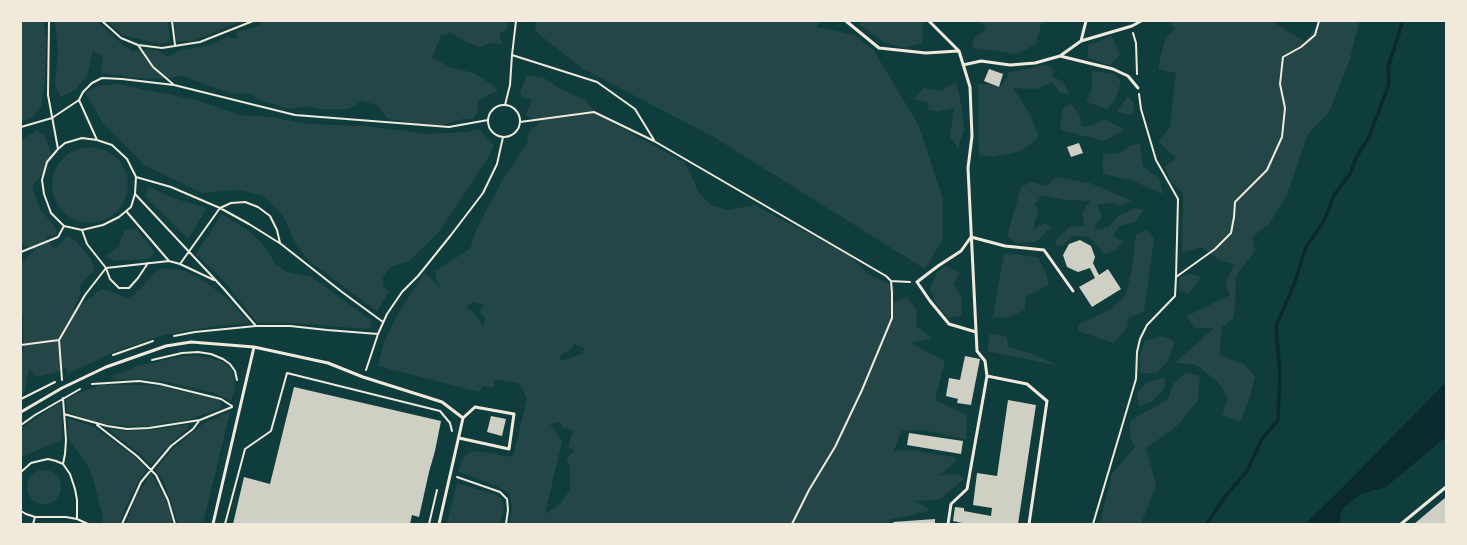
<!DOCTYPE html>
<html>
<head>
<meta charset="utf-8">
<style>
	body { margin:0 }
	#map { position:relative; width:1467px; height:545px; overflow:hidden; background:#0f3d3e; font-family:Lato,sans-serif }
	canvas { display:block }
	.frame { position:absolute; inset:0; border:22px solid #f1e9da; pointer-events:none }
</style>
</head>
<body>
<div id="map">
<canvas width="1467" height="545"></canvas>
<div class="frame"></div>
</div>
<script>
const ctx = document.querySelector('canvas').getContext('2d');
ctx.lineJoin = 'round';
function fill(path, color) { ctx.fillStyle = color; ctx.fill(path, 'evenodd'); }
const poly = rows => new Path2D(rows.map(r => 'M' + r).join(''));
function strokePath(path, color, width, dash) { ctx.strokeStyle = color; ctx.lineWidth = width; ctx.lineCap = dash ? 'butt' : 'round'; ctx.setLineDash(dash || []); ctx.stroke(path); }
fill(poly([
	[21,21,44,21,46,36,45,79,41,107,31,118,21,122],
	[55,21,98,21,122,44,132,51,155,49,169,57,179,50,206,46,227,37,238,39,236,32,259,26,263,21,507,21,507,29,499,34,502,44,490,43,480,47,466,42,451,33,441,35,432,58,452,68,474,73,495,87,498,91,489,94,479,101,477,113,473,119,463,119,442,125,414,124,387,118,377,105,361,101,349,109,319,109,311,106,289,109,260,100,249,93,232,94,183,76,163,79,137,78,101,73,103,56,93,51,87,76,76,89,61,97,55,84,58,52],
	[107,21,168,21,170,42,160,44,123,35],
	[174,21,243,21,193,41,176,41],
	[536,21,822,21,816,27,855,35,874,51,919,126,943,199,943,239,925,269,712,136,583,69,535,31],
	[863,21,920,21,923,24,922,43,904,48,883,42,859,24],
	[981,21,1042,21,1036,44,1017,54,972,48,974,38,986,29],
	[1168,21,1272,21,1305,42,1320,21,1359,21,1350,59,1329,112,1308,134,1286,197,1269,224,1252,237,1255,251,1236,276,1235,304,1233,319,1222,327,1219,355,1245,365,1255,377,1249,400,1240,422,1222,415,1228,397,1218,382,1195,364,1175,363,1214,328,1194,328,1187,316,1230,295,1225,283,1235,264,1219,260,1201,247,1182,253,1183,193,1171,182,1165,167,1176,158,1159,142,1170,126,1176,73,1158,69,1165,38,1176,29],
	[1112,36,1120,55,1110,65,1088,58,1088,45],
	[1047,65,1053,69,1052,77,1063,81,1069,94,1060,93,1052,82,1037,89,1013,88,1030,114,1039,137,1021,151,993,157,979,155,978,83,1000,87,1008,76,1009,72],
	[1092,71,1114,74,1121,81,1115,100,1107,109,1086,102,1092,88],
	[527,75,544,78,559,88,585,100,598,115,684,162,692,177,698,192,711,205,727,210,754,205,849,255,868,274,894,286,893,303,907,297,917,311,916,326,932,338,910,343,945,361,935,400,967,415,966,440,924,430,901,431,894,451,910,450,953,457,957,460,939,476,956,474,965,478,939,500,916,501,930,510,913,515,889,520,889,524,509,524,512,509,510,495,503,489,458,471,463,458,468,453,475,451,513,457,527,398,519,383,496,379,493,388,484,386,479,392,378,366,384,342,396,317,424,273,442,288,437,281,435,271,470,249,478,226,501,183,527,144,529,132,541,121,525,116,532,100,522,97,520,92],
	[473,302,484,305,479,312,485,318,483,326,473,312,466,307],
	[574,344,584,348,582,354,561,361,559,356,571,349],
	[560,422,562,427,573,430,568,447,575,450,566,459,570,467,570,490,560,504,545,514,562,441,550,424],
	[956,82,962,108,964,130,958,148,950,137,954,108,937,112,928,109,929,103,913,99,924,88,940,91],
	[117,84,193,99,239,115,270,117,311,124,365,126,428,134,466,132,479,129,494,146,489,156,438,233,409,261,393,266,387,271,383,278,383,286,389,292,377,311,309,261,293,239,283,215,262,195,237,190,202,193,144,165,102,122,85,92,98,86],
	[1128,96,1134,104,1133,113,1128,115,1117,111],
	[1071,104,1080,115,1081,126,1089,126,1106,119,1124,130,1104,141,1064,131,1060,128,1063,108],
	[37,130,45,136,52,157,43,174,32,186,40,209,56,228,57,235,46,237,54,249,68,236,76,241,91,259,95,270,79,286,81,293,72,311,102,289,129,298,141,288,154,273,164,268,186,271,200,278,228,299,250,323,216,326,164,335,114,352,67,374,66,367,55,373,37,377,29,369,24,394,21,393,21,352,24,350,23,318,21,310,21,264,35,250,21,244,21,140],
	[1140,144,1143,167,1159,178,1163,194,1131,180,1103,174,1103,154,1121,153,1131,145],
	'52 185a38 38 0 1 1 76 0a38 38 0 1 1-76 0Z',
	[1056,177,1090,183,1132,201,1120,206,1112,203,1097,205,1102,217,1094,227,1098,230,1109,227,1117,217,1135,208,1144,210,1135,222,1119,226,1113,236,1123,242,1114,251,1105,254,1089,237,1072,236,1062,246,1055,246,1057,238,1071,226,1085,227,1082,213,1090,201,1067,200,1042,195,1034,205,1038,209,1033,230,1044,223,1051,227,1036,242,1016,243,1007,236,1021,187,1031,182,1046,186],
	[148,186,173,198,207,208,188,239,145,196],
	[222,214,253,234,267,249,275,264,287,272,312,277,372,321,370,328,366,329,291,323,258,323,253,318,224,281,196,254],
	[136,229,155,252,149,259,114,261,106,256,119,246,125,230],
	[1147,230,1154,239,1144,311,1129,318,1127,328,1114,343,1078,331,1079,324,1111,309,1125,296,1132,269,1136,234],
	[1004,254,1021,255,1038,258,1046,273,1049,285,1025,297,1025,310,1006,318,993,317],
	[946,266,960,273,953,283,962,298,961,316,948,318,937,305,930,290,937,272],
	[1191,274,1202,277,1188,294,1179,290,1180,277],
	[990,334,1006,336,1009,347,1031,353,1056,365,987,351],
	[1163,336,1175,342,1168,361,1156,373,1140,373,1139,355,1145,341],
	[182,356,198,356,211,358,221,361,229,366,233,372,235,379,234,392,231,402,223,397,212,392,161,381,139,379,116,379,113,378,112,376,138,366],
	[1185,373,1200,376,1198,400,1177,426,1146,448,1156,485,1141,524,1100,524,1112,474,1135,447,1130,437,1130,421,1168,399,1173,384],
	[1165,377,1164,389,1151,402,1139,406,1137,393,1146,383],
	[102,385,139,385,160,386,219,400,221,403,222,406,219,409,191,419,149,426,128,426,107,424,92,421,67,412,66,399,81,392],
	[61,402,62,440,21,457,21,428],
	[230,412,203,524,178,524,170,498,164,483,155,469,173,449,205,422],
	[67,418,94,427,135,457,147,470,139,480,125,508,119,524,103,524,102,513,93,478,86,462,69,440],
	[185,425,189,425,189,427,170,444,151,465,139,453,109,430,109,429,112,429,128,431,150,430],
	'27 487a17 17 0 1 1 34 0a17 17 0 1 1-34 0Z',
	[151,473,166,500,173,524,126,524,137,495],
	[457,483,497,495,502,499,504,508,500,524,447,524]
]), '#244646');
fill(poly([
	[1446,382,1446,437,1386,487,1361,494,1342,509,1339,524,1305,524,1342,488]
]), '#0a2a2b');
strokePath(poly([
	[1207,524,1224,498,1247,471,1262,439,1278,420,1280,374,1276,326,1295,282,1306,247,1324,221,1334,195,1350,174,1356,158,1369,137,1389,84,1388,67,1403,21]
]), '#0a2a2b', 3.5);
fill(poly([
	[989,69,1003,74,999,87,984,81],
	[1079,143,1083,153,1071,157,1067,147],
	[1080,240,1091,246,1095,257,1093,263,1099,275,1108,269,1121,289,1092,307,1079,287,1095,278,1090,268,1078,272,1067,267,1063,255,1069,244],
	[965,356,980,359,971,405,957,403,958,399,946,396,949,378,960,380],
	[294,387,441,421,435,451,429,472,419,517,412,515,410,524,233,524,244,477,270,484],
	[1008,400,1036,405,1018,524,962,524,962,523,953,521,955,507,964,508,964,511,991,516,992,508,973,505,977,473,997,476],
	[491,416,506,419,502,436,487,432],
	[909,433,963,441,961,454,907,445],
	[1446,497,1446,524,1414,524],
	[935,519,935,524,894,524,893,522]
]), '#cfcfc3');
strokePath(poly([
	[49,21,48,95,58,149],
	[102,21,121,38,138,45,162,48,200,42,253,21],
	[172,21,175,45],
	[1133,33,1136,43,1137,74],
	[138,45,153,67,173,84],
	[512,55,597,82,635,109,654,140],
	[1139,94,1141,109,1156,160,1178,199,1176,277],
	[79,100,97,140],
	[505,105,510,85,512,55,516,21],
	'488 121a16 16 0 1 1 32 0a16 16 0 1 1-32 0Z',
	[520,122,594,112,654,141,886,276,891,281,892,293,892,318,862,390,835,447,809,490,792,524],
	[21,127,52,118,79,100,83,92,92,83,102,78,122,79,174,85,295,115,449,127,488,120],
	[136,177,135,194,131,207,119,217,103,225,82,230,64,226,51,213,44,194,42,180,47,162,58,149,65,143,82,138,97,140,112,145,127,159,136,177,171,187,220,208,249,224,281,244,342,292,383,322],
	[135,194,223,288,256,326],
	[126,211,169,261],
	[82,230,87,244,106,268,110,279,119,288,129,288,138,278,148,263],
	[21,252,58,237,64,226],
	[180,264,220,208,231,203,245,202,258,207,270,216,277,230,280,243],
	[891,281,910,282],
	[174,336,195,332,256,326,290,326,327,330,378,334],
	[21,345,59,340],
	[113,355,153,341],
	[152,360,182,353,198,352,211,354,223,359,230,364,235,371,237,380],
	[366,370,378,334,387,314,402,292,418,276,451,235,483,193,497,164,503,137],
	[62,380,59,340,85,295,106,268,169,261,180,264,214,280],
	[92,384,139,381,160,384,221,399,232,406],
	[21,399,55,382],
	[64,414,107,426,127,429,149,428,200,420,232,407],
	[21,425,35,415,80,389],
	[97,425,137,456,156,475,168,500,175,524],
	[63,464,65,454,66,440,63,398],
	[21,472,31,463,39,461,48,459,56,461,63,464,70,474,75,489,77,500,77,519],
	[457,477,500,492,507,499,508,510,506,524],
	[21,511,26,514,35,517,66,517,77,519,88,524],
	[33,524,35,517],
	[122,524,141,482,171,446,193,429,199,421],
	[225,524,245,449,271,431,287,373,440,411,450,423,452,431],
	[429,524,437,490],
	[1093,524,1136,379,1137,352,1140,339,1147,325,1175,296,1176,277,1215,249,1231,233,1234,217,1235,202,1267,170,1282,137,1285,108,1280,84,1283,57,1301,47,1315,35,1319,21]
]), '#f1e9da', 2);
strokePath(poly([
	[846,21,879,48,926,53,958,51],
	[929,21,959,51,970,87,972,136,968,168,977,351,985,361,987,376,967,489,951,504,948,524],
	[1081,41,1132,26,1141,21],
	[1060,56,1113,69,1128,76,1138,88],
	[963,65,981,61,1010,65,1035,63,1060,56,1081,41,1086,21],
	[976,332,949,324,930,301,917,282,938,266,961,251,971,237,1005,246,1044,250,1073,291],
	[987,376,1027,384,1047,401,1029,524],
	[21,412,62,388,106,367,166,346,191,342,229,345,254,347,328,363,363,377,442,402,463,418,439,524],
	[459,438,509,449,514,414,475,407,463,418],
	[213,524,254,347],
	[1401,524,1446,487]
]), '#f1e9da', 3);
</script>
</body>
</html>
